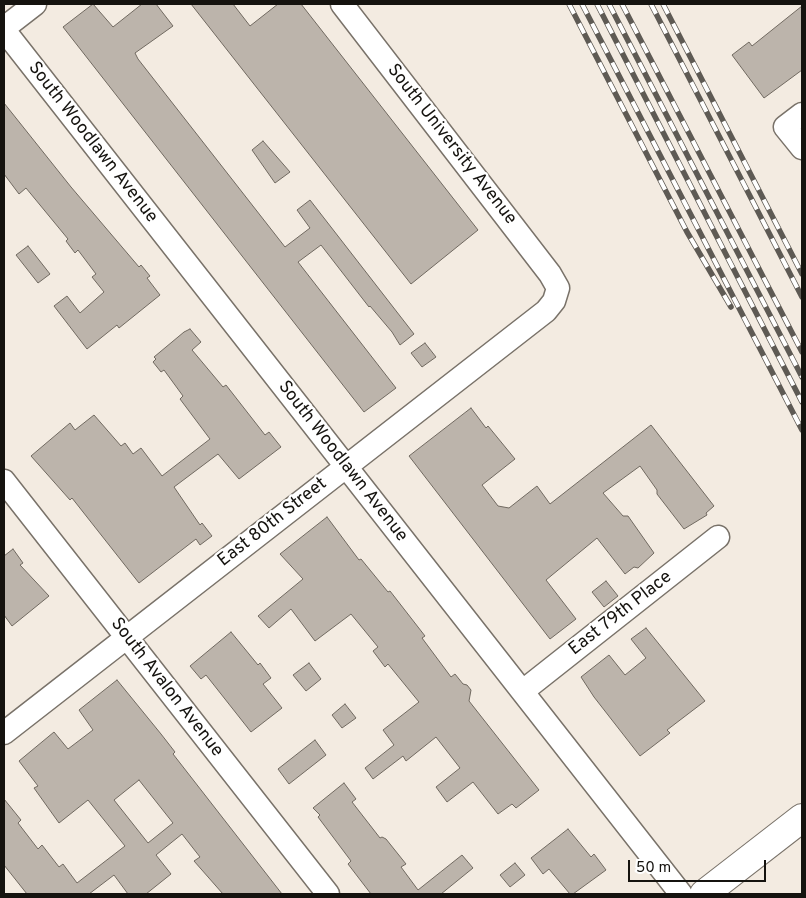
<!DOCTYPE html>
<html>
<head>
<meta charset="utf-8">
<style>
	body { margin:0 }
	#map { position:relative; width:806px; height:898px; overflow:hidden; background:#f3ebe1; font-family:Overpass,sans-serif }
	canvas { display:block }
	.frame { position:absolute; inset:0; border:5px solid #15130f; pointer-events:none }
	.scale { position:absolute; left:628px; top:860px; width:138px; height:22px; box-sizing:border-box; border:2px solid #15130f; border-top:0; padding-left:6px; font-size:15px; line-height:18px; white-space:nowrap; color:#15130f; -webkit-text-stroke:4px #fff; paint-order:stroke }
</style>
</head>
<body>
<div id="map">
<canvas width="806" height="898"></canvas>
<div class="frame"></div>
<div class="scale">50 m</div>
</div>
<script>
const ctx = document.querySelector('canvas').getContext('2d');
ctx.lineJoin = 'round';
function fill(path, color) { ctx.fillStyle = color; ctx.fill(path, 'evenodd'); }
const poly = rows => new Path2D(rows.map(r => 'M' + r).join(''));
function strokePath(path, color, width, dash) { ctx.strokeStyle = color; ctx.lineWidth = width; ctx.lineCap = dash ? 'butt' : 'round'; ctx.setLineDash(dash || []); ctx.stroke(path); }
function write(font, color, halo, rows, align = 'center') {
  ctx.font = font + ' Overpass,sans-serif'; ctx.lineWidth = 4.5; ctx.setLineDash([]); ctx.textBaseline = 'middle'; ctx.strokeStyle = halo; ctx.fillStyle = color; for (const [text, x, y, turn = 0] of rows) {
    ctx.save(); ctx.translate(x, y); ctx.rotate((+turn || 0) * Math.PI / 180); ctx.textAlign = isNaN(turn) ? turn : align; if (halo) ctx.strokeText(text, 0, 0); ctx.fillText(text, 0, 0); ctx.restore();
  }
}
const building = poly([
	[93,4,113,27,142,4,156,4,173,26,135,53,138,59,285,247,310,228,297,210,310,200,414,334,400,345,392,332,370,306,369,307,321,245,298,262,396,388,364,412,63,27,93,4],
	[191,4,233,4,250,26,278,4,301,4,478,230,411,284,191,4],
	[802,6,802,70,764,98,732,55,749,42,752,46,802,6],
	[4,103,71,187,139,267,141,265,150,276,147,278,160,295,119,328,117,325,87,349,54,306,67,296,80,313,104,292,92,277,96,274,78,250,75,253,66,241,68,239,26,188,19,194,4,174,4,103],
	[263,141,290,172,275,183,252,150,263,141],
	[28,246,50,274,38,283,16,255,28,246],
	[190,329,201,342,192,350,223,387,226,385,265,435,269,432,281,447,239,479,218,454,174,487,200,525,202,523,212,536,200,545,196,539,139,583,72,498,70,500,31,456,70,423,75,430,94,415,121,446,125,443,133,454,141,448,162,476,210,439,180,399,183,396,164,370,161,372,153,362,156,359,154,357,184,332,190,329],
	[425,343,436,357,422,367,411,353,425,343],
	[471,408,486,428,488,426,515,459,482,485,498,506,509,508,537,486,550,504,651,425,714,506,706,513,707,515,684,529,657,494,657,490,640,466,603,493,623,516,628,516,654,553,638,568,634,567,625,574,597,538,546,580,576,619,550,639,409,456,471,408],
	[327,517,359,560,361,559,388,592,390,591,425,636,422,638,451,677,455,674,463,684,467,685,471,690,469,701,539,790,516,808,512,804,498,814,473,782,447,802,436,787,460,768,436,737,406,761,403,756,373,779,365,768,394,745,383,730,419,702,388,664,385,667,373,651,378,647,351,614,315,641,291,609,269,628,258,616,303,579,280,554,327,517],
	[13,549,23,563,20,565,49,596,12,626,4,615,4,556,13,549],
	[606,581,618,596,604,607,592,592,606,581],
	[646,628,705,701,667,730,670,733,640,756,594,697,581,677,609,655,625,675,646,658,631,639,646,628],
	[231,632,258,665,260,663,271,678,263,684,282,708,251,732,206,675,201,679,190,666,231,632],
	[309,663,321,679,306,691,293,675,309,663],
	[117,680,161,734,175,752,173,754,282,894,223,894,194,861,200,857,182,834,156,855,171,874,146,894,128,894,114,875,89,894,27,894,4,865,4,799,21,820,18,823,38,849,42,845,59,867,63,864,77,883,125,846,88,800,59,823,34,788,38,786,19,761,54,732,68,749,93,730,79,710,117,680],
	[139,780,173,823,148,843,114,800,139,780],
	[345,704,356,718,342,728,332,715,345,704],
	[315,740,326,755,289,784,278,769,315,740],
	[344,783,356,799,352,802,380,838,382,837,386,839,406,864,401,867,418,890,462,855,473,868,441,894,371,894,348,864,351,861,318,817,320,815,313,808,344,783],
	[568,829,591,857,594,854,606,870,573,894,570,894,549,869,543,874,531,858,568,829],
	[515,863,525,875,510,887,500,875,515,863]
]);
fill(building, '#bcb4ab');
strokePath(building, '#706960', 1);
const minor = poly([
	[4,28,35,4],
	[4,30,681,894],
	[802,114,785,127,802,148],
	[4,481,328,894],
	[523,691,718,537],
	[4,733,546,311,554,301,558,288,550,274,342,4]
]);
const secondary = poly([
	[704,894,802,818]
]);
strokePath(minor, '#797269', 25);
strokePath(secondary, '#797269', 30);
strokePath(minor, '#fff', 22);
strokePath(secondary, '#fff', 28);
const rail = poly([
	[569,4,687,232,731,307],
	[582,4,802,430],
	[597,4,802,402],
	[609,4,802,377],
	[622,4,802,352],
	[651,4,802,297],
	[663,4,802,274]
]);
strokePath(rail, '#5e5a54', 5.5);
strokePath(rail, '#fff', 4, [11]);
write('18px', '#15130f', '#fff', [
	["South Woodlawn Avenue",92,143,52],
	["South University Avenue",451,145,52],
	["South Woodlawn Avenue",342,462,52],
	["East 80th Street",273,523,-38],
	["East 79th Place",621,614,-38],
	["South Avalon Avenue",166,688,52]
]);
</script>
</body>
</html>
